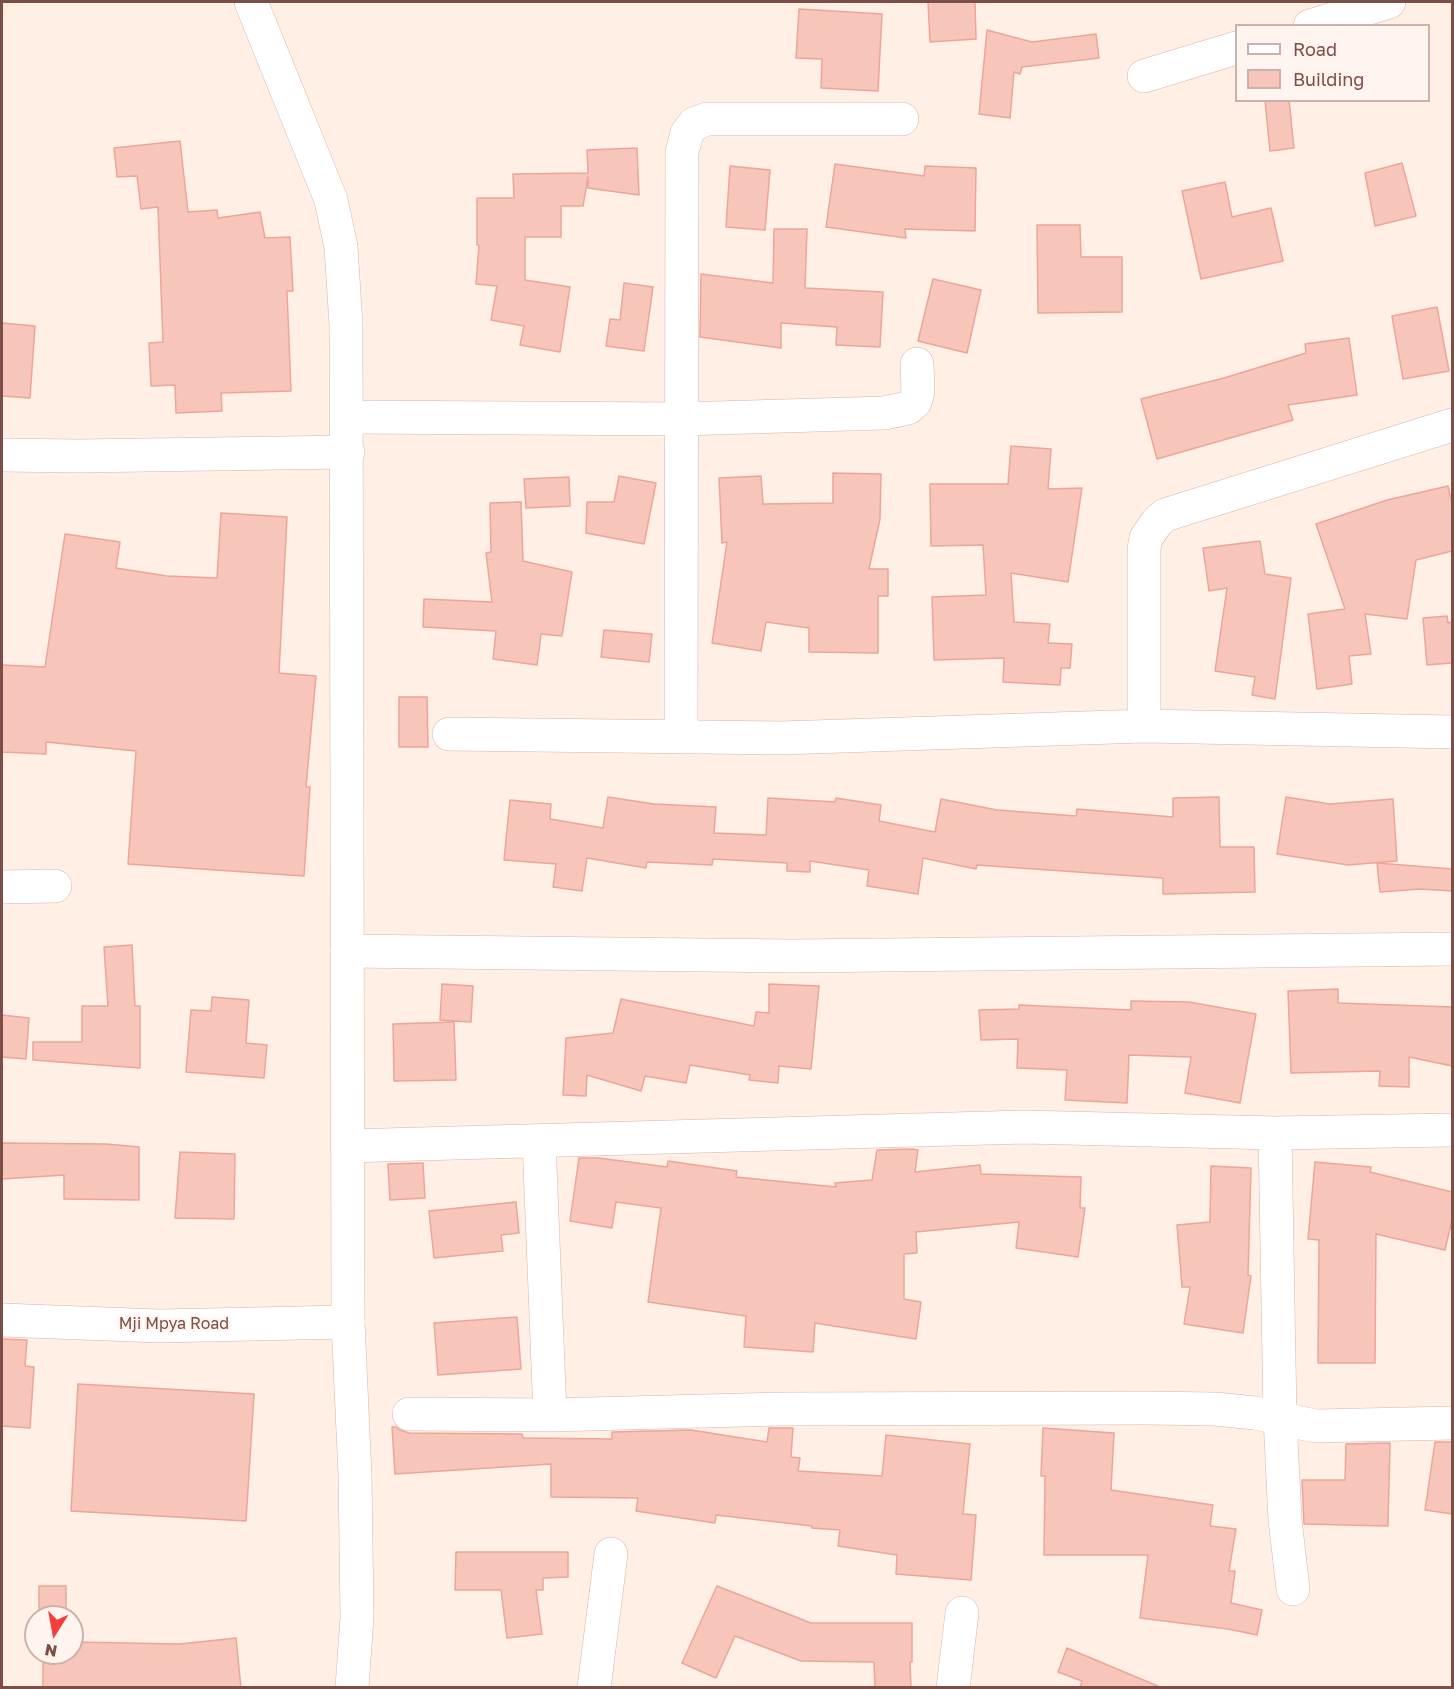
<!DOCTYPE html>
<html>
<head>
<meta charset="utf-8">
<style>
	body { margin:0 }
	#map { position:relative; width:1454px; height:1689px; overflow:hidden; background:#ffefe5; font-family:"Golos Text",sans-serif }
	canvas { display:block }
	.frame { position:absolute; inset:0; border:3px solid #7b4e47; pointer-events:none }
	.legend { position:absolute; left:1235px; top:24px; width:195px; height:78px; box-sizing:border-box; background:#fff4ee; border:2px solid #cab2ab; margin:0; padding:8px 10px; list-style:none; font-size:18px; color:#7b4e47 }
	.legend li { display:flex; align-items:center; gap:12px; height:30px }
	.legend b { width:30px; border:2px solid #cab2ab }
	.north { position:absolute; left:24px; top:1605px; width:60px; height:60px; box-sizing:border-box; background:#fff4ee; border:2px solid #cab2ab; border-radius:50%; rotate:191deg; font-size:16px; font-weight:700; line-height:24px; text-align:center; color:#7b4e47 }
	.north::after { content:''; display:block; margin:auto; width:21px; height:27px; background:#f63f3d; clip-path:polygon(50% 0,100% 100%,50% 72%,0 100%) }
</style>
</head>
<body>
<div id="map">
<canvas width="1454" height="1689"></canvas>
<div class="frame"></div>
<ul class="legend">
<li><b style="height:8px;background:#fff"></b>Road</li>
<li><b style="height:16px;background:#f7c5b9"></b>Building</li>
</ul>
<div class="north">N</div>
</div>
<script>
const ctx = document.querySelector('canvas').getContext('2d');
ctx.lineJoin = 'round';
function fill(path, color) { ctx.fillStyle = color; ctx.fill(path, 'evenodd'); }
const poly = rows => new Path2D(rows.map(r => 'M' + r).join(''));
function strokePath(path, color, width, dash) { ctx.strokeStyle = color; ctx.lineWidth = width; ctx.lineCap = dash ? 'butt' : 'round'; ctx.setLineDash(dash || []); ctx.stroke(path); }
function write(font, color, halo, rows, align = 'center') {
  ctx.font = font + ' "Golos Text",sans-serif'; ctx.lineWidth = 4.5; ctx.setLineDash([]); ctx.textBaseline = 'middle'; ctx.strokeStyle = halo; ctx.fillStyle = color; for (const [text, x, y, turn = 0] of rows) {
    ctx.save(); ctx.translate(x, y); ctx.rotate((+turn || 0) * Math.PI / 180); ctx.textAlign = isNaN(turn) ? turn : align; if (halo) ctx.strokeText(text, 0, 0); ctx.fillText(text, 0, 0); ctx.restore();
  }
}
const building = poly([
	[928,2,975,2,976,39,930,42,928,2],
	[799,9,882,14,878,91,821,88,822,59,796,58,799,9],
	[987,30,1032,42,1096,34,1099,58,1022,67,1020,74,1014,72,1010,118,979,114,987,30],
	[1265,100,1289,100,1294,148,1270,151,1265,100],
	[180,141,188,212,217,210,218,218,260,212,265,238,290,237,293,291,287,291,291,391,221,393,222,411,176,413,175,385,151,386,149,343,163,342,158,207,141,209,137,176,117,177,114,148,180,141],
	[637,148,639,195,588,188,588,177,583,206,561,206,561,237,525,237,525,280,570,287,560,352,520,345,524,326,491,320,497,286,476,284,479,245,477,245,477,198,514,198,513,174,588,173,587,150,637,148],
	[1402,163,1416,216,1375,226,1365,173,1402,163],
	[835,164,924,176,925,166,976,168,975,231,905,229,906,238,826,227,835,164],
	[730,166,770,170,765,230,726,227,730,166],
	[1225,182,1232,217,1271,208,1283,261,1201,279,1182,191,1225,182],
	[1037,225,1080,225,1081,257,1122,257,1122,312,1038,313,1037,225],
	[774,229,807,229,805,288,883,292,880,347,836,345,837,327,781,323,781,348,700,337,701,274,773,283,774,229],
	[933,279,981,290,967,353,918,341,933,279],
	[624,283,653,287,644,351,606,346,610,319,620,320,624,283],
	[1437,307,1449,371,1403,379,1392,316,1437,307],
	[2,323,35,326,30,398,2,396,2,323],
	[1349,338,1357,395,1288,405,1293,420,1157,459,1141,399,1224,378,1306,353,1305,344,1349,338],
	[1011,446,1051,449,1048,489,1082,488,1068,582,1011,573,1014,622,1050,624,1048,643,1072,644,1070,668,1061,668,1060,685,1003,682,1004,658,934,660,932,597,986,595,983,545,931,546,930,484,1008,484,1011,446],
	[833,473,881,474,880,519,869,569,888,569,888,596,878,596,878,653,809,652,809,628,766,622,761,651,712,643,727,542,722,543,719,478,761,476,763,504,833,503,833,473],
	[619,476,656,483,644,544,586,533,587,502,614,502,619,476],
	[569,477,570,506,526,508,524,479,569,477],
	[1448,486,1452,504,1452,551,1416,560,1407,619,1365,614,1371,654,1349,656,1352,684,1317,689,1308,614,1345,609,1316,524,1387,500,1448,486],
	[521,502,523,561,572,572,562,636,541,634,537,665,493,659,496,631,423,627,424,599,492,602,486,553,491,552,490,503,521,502],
	[221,513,287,517,279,673,316,676,306,787,310,787,304,876,128,864,136,751,46,742,46,754,2,752,2,665,45,667,65,534,120,542,116,568,167,576,217,578,221,513],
	[1260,541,1265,574,1291,578,1275,699,1252,695,1255,677,1215,671,1227,588,1209,591,1203,548,1260,541],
	[1447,616,1448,623,1452,622,1452,663,1427,665,1423,618,1447,616],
	[604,630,652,634,649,662,601,657,604,630],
	[399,697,427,697,428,747,399,747,399,697],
	[608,797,654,804,716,807,714,833,766,835,768,798,835,802,836,798,881,805,879,821,935,832,941,799,997,810,1076,816,1077,809,1173,817,1173,798,1219,797,1220,847,1254,847,1255,892,1163,894,1163,878,977,865,976,869,923,858,918,894,867,886,869,870,810,861,810,872,787,871,787,863,713,859,712,865,647,862,646,868,587,858,582,891,553,887,556,864,504,860,510,800,551,804,550,819,603,828,608,797],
	[1286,797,1330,804,1393,799,1397,861,1348,865,1277,854,1286,797],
	[1377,863,1452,869,1452,891,1420,889,1380,892,1377,863],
	[132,945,135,1006,140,1006,140,1068,33,1060,33,1042,82,1042,82,1006,108,1006,104,947,132,945],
	[442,984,473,986,471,1022,440,1020,442,984],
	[769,984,819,986,811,1069,779,1066,778,1083,749,1080,750,1075,690,1065,686,1083,645,1076,641,1091,587,1075,586,1096,563,1095,566,1038,613,1033,621,999,754,1026,756,1012,769,1013,769,984],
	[1338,989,1338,1003,1452,1007,1452,1066,1409,1057,1409,1087,1379,1086,1380,1071,1291,1073,1288,991,1338,989],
	[212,997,249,1000,246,1043,267,1045,264,1078,186,1072,191,1010,211,1011,212,997],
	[1131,1001,1189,1002,1256,1014,1240,1103,1185,1093,1191,1057,1129,1055,1127,1103,1065,1100,1067,1070,1017,1068,1018,1039,981,1040,979,1010,1019,1009,1019,1005,1131,1010,1131,1001],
	[2,1015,29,1018,26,1059,2,1057,2,1015],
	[454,1022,456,1080,394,1081,393,1024,454,1022],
	[2,1143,106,1144,139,1147,139,1200,64,1199,64,1175,2,1179,2,1143],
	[912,1149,918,1150,915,1172,980,1165,981,1174,1081,1177,1080,1208,1085,1208,1078,1257,1016,1248,1019,1222,916,1232,917,1253,904,1254,904,1299,921,1302,916,1339,815,1323,813,1352,744,1347,746,1316,648,1302,661,1208,616,1202,612,1228,570,1221,579,1158,599,1158,667,1167,668,1161,737,1171,736,1177,836,1187,835,1183,872,1180,877,1150,912,1149],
	[180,1152,235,1154,234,1219,175,1218,180,1152],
	[1315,1162,1371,1167,1370,1172,1452,1192,1452,1220,1445,1250,1376,1234,1375,1363,1318,1363,1319,1240,1308,1239,1315,1162],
	[423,1163,425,1198,390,1200,388,1164,423,1163],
	[1211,1166,1251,1168,1248,1275,1251,1276,1243,1333,1184,1324,1190,1287,1182,1287,1177,1225,1210,1222,1211,1166],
	[516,1202,519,1233,501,1235,503,1251,434,1258,429,1211,516,1202],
	[517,1317,521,1369,438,1375,434,1323,517,1317],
	[2,1339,27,1340,25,1366,34,1367,30,1428,2,1426,2,1339],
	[78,1384,254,1394,246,1521,71,1511,78,1384],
	[392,1427,396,1427,400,1430,409,1433,522,1434,523,1438,612,1439,612,1432,691,1430,767,1442,769,1428,793,1428,791,1457,800,1458,798,1471,882,1476,886,1435,970,1444,963,1514,976,1515,971,1580,896,1574,897,1555,838,1546,840,1530,812,1528,812,1526,716,1515,715,1523,636,1511,638,1498,551,1497,551,1464,395,1474,392,1427],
	[1043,1428,1114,1433,1111,1490,1213,1505,1210,1526,1236,1529,1229,1571,1235,1571,1231,1603,1262,1610,1257,1635,1228,1629,1140,1618,1148,1555,1044,1555,1045,1476,1041,1476,1043,1428],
	[1435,1442,1452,1442,1452,1514,1425,1510,1435,1442],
	[1390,1443,1388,1526,1304,1524,1302,1480,1345,1480,1346,1444,1390,1443],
	[456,1552,568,1552,568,1577,543,1578,543,1590,536,1590,542,1634,507,1638,501,1590,455,1590,456,1552],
	[39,1586,66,1586,66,1617,39,1617,39,1586],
	[717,1586,811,1623,912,1623,912,1662,910,1662,911,1688,875,1688,874,1662,801,1661,735,1636,716,1678,682,1663,717,1586],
	[236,1638,241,1688,43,1688,43,1653,72,1653,72,1642,180,1644,236,1638],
	[1067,1648,1160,1687,1160,1688,1080,1688,1082,1681,1058,1672,1067,1648]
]);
fill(building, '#f7c5b9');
strokePath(building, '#eca698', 1.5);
const minor = poly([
	[1310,26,1389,2],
	[1144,76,1236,48],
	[348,417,682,419,884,413,908,408,915,402,918,392,917,364],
	[2,455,79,456,348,452],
	[1144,726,1144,549,1146,538,1157,522,1165,515,1452,425],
	[449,734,782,738,1144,726,1452,732],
	[681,736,682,152,687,133,694,124,707,119,902,119],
	[2,887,55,886],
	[347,951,792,956,1452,949],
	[1275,1133,1280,1418,1285,1520,1293,1589],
	[539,1141,550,1415],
	[348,1146,1024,1127,1275,1133,1452,1130],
	[2,1320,159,1326,348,1322],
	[409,1414,550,1415,782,1409,1147,1408,1215,1409,1255,1413,1315,1426,1452,1423],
	[594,1688,611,1554],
	[953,1688,962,1613]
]);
const tertiary = poly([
	[251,2,331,200,341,247,346,325,348,1322,355,1475,357,1617,352,1688]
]);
strokePath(minor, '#d5b5ac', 34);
strokePath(tertiary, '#d5b5ac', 34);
strokePath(minor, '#fff', 33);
strokePath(tertiary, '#fff', 33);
write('16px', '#7b4e47', '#fff4ee', [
	["Mji Mpya Road",174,1324]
]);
</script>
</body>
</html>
